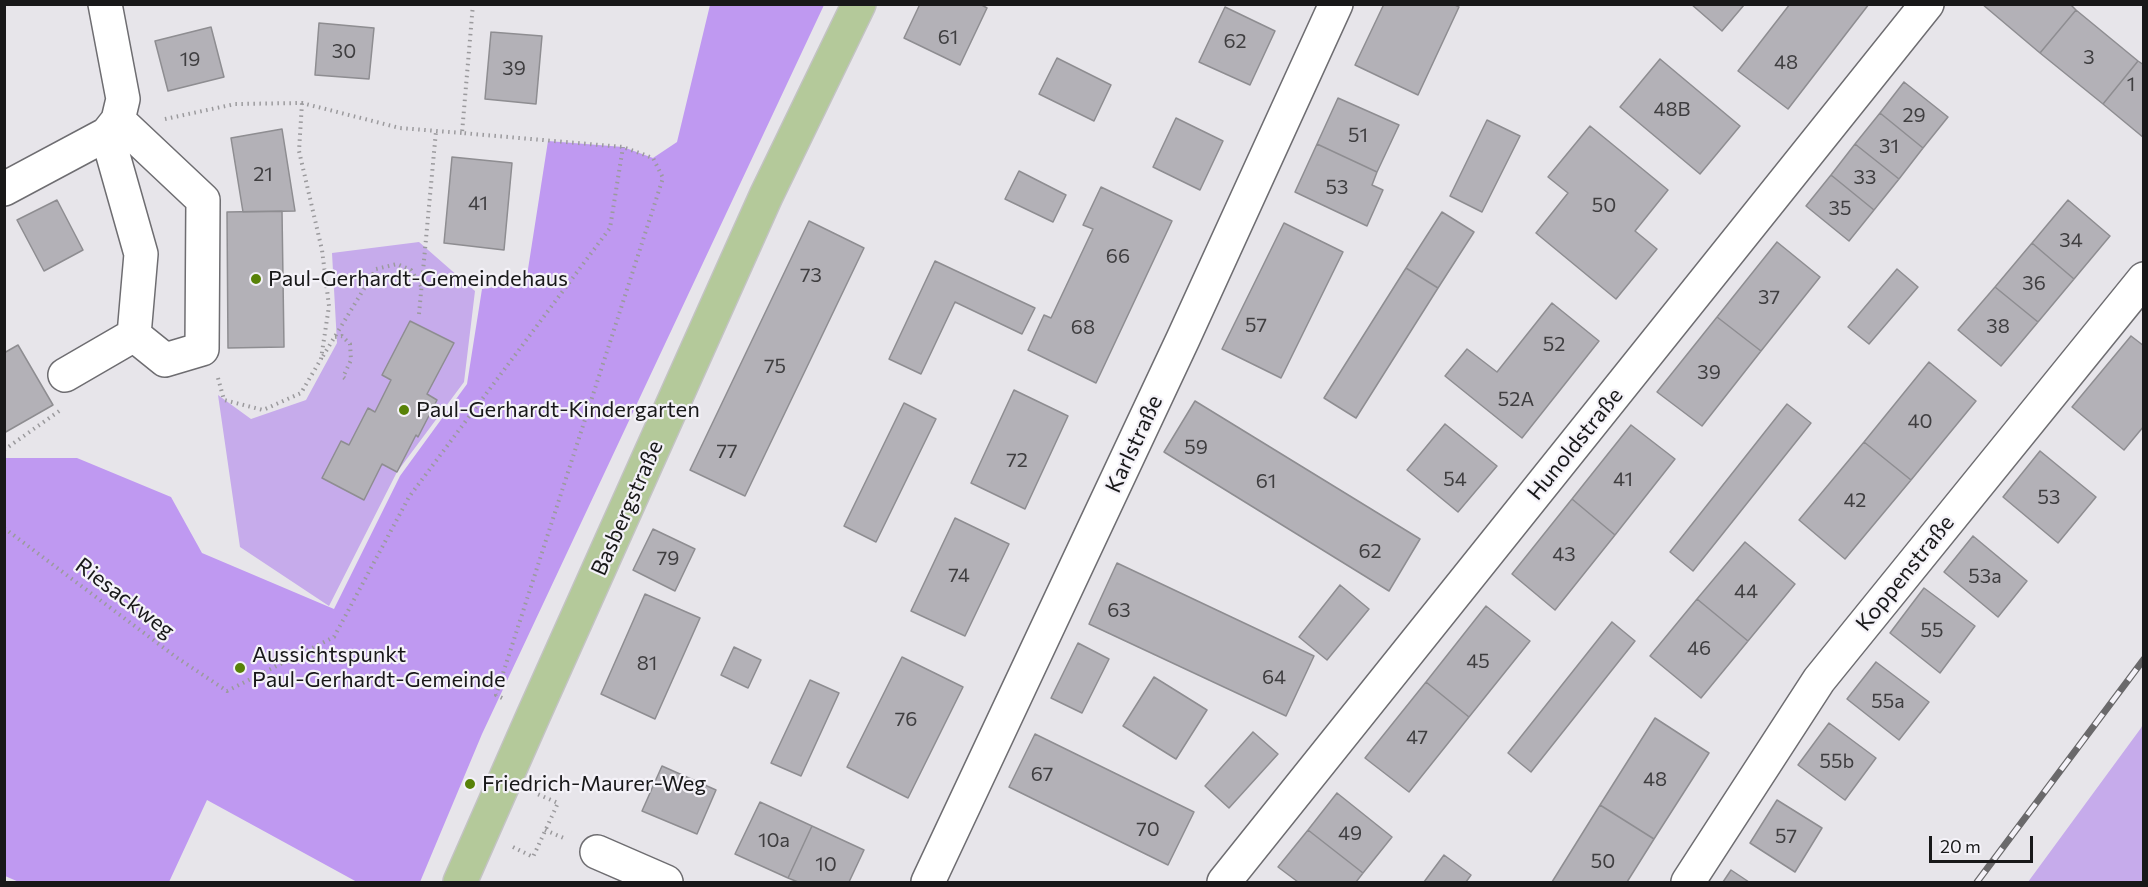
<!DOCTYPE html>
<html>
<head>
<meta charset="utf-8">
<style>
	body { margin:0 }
	#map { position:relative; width:2148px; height:887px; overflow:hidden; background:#e7e5ea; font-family:Commissioner,sans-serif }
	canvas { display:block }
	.frame { position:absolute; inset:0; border:6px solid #181819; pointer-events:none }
	.scale { position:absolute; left:1929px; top:836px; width:104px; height:27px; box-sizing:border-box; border:3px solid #181819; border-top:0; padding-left:8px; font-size:18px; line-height:21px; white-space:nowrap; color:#181819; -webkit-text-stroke:4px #f4f2f8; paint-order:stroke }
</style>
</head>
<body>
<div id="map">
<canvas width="2148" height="887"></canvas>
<div class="frame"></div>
<div class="scale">20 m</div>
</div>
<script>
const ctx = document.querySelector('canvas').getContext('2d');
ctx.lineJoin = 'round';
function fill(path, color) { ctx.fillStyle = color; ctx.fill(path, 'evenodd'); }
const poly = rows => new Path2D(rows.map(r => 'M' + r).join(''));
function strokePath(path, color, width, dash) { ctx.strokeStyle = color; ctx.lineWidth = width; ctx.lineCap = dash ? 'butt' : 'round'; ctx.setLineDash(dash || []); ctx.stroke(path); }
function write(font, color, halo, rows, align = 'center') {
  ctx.font = font + ' Commissioner,sans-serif'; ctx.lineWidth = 4.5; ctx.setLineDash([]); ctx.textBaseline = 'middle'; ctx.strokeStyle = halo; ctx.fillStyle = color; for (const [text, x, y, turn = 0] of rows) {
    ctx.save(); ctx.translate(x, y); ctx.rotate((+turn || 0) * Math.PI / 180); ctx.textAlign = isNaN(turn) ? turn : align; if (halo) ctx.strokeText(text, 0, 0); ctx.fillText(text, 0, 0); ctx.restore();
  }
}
fill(poly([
	[419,242,475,291,464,382,397,472,329,606,240,547,218,395,251,419,306,400,337,343,332,253],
	[2143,724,2143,882,2028,882,2141,728]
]), '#c6abeb');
fill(poly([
	[710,5,824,5,482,734,420,882,357,882,207,800,169,882,19,882,5,876,5,458,77,458,171,497,202,553,334,609,400,476,467,384,482,289,526,282,548,141,623,147,653,158,677,142]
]), '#bf99f1');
const building = poly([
	[920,4,980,4,987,8,960,65,904,38,920,4],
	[1384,4,1453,4,1459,7,1418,95,1355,65,1384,4],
	[1691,4,1744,4,1744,5,1722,31,1691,4],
	[1790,4,1869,4,1788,109,1738,71,1790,4],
	[1982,4,2070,4,2076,10,2040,53,1982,4],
	[1225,7,1275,31,1250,85,1199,62,1225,7],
	[2076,10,2138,61,2103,104,2040,53,2076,10],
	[319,23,374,28,369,79,315,75,319,23],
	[211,27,224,77,168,91,155,41,211,27],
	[491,32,542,36,536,104,485,99,491,32],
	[1057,58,1111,85,1094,121,1039,94,1057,58],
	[1660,59,1740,126,1700,174,1620,107,1660,59],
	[2138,61,2144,65,2144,138,2103,104,2138,61],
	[1904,82,1948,117,1923,148,1880,113,1904,82],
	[1338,98,1399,125,1377,172,1317,144,1338,98],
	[1880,113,1923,148,1899,179,1855,144,1880,113],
	[1176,118,1223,141,1200,190,1153,167,1176,118],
	[1487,120,1520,136,1482,212,1450,196,1487,120],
	[1590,126,1668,190,1635,231,1657,249,1616,299,1536,233,1568,193,1548,177,1590,126],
	[282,129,295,211,243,212,231,138,282,129],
	[1317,144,1377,172,1372,185,1383,190,1367,226,1295,192,1317,144],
	[1855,144,1899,179,1874,210,1831,175,1855,144],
	[452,157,512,163,504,250,444,243,452,157],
	[1019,171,1066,195,1053,222,1005,199,1019,171],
	[1831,175,1874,210,1849,241,1806,206,1831,175],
	[1101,187,1172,221,1096,383,1028,350,1044,315,1051,318,1093,229,1083,225,1101,187],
	[57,200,83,250,44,271,17,220,57,200],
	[2068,200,2110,236,2074,279,2032,243,2068,200],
	[282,211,284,347,228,348,227,212,282,211],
	[1442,212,1474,232,1438,288,1406,268,1442,212],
	[809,221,864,248,745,496,690,470,809,221],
	[1284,223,1343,252,1281,378,1222,349,1284,223],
	[1777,242,1820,277,1761,351,1717,317,1777,242],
	[2032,243,2074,279,2038,322,1995,287,2032,243],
	[935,261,1035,308,1022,334,955,302,921,374,889,359,935,261],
	[1406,268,1438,288,1356,418,1324,398,1406,268],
	[1897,269,1918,287,1869,344,1848,327,1897,269],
	[1995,287,2038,322,2001,366,1958,330,1995,287],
	[1552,303,1599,341,1522,438,1445,376,1467,349,1497,372,1552,303],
	[1717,317,1761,351,1702,426,1657,392,1717,317],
	[410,321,454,343,427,394,437,400,418,437,416,435,397,472,382,464,364,500,322,478,341,441,349,445,368,408,375,412,391,380,382,375,410,321],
	[2131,336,2144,346,2144,426,2124,450,2072,407,2131,336],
	[18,345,53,405,4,433,4,353,18,345],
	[1929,362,1976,401,1911,480,1864,442,1929,362],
	[1014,390,1068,416,1025,509,971,483,1014,390],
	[1195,401,1420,539,1389,591,1164,452,1195,401],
	[904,403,936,419,876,542,844,526,904,403],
	[1787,404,1811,423,1693,571,1670,552,1787,404],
	[1445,424,1497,466,1458,512,1407,470,1445,424],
	[1631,425,1675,459,1615,535,1572,499,1631,425],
	[1864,442,1911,480,1845,559,1799,520,1864,442],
	[2040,451,2096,497,2058,543,2003,497,2040,451],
	[1572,499,1615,535,1555,610,1512,574,1572,499],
	[955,518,1009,544,965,636,911,611,955,518],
	[653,529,695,549,675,591,633,570,653,529],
	[1973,536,2027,581,1998,617,1944,572,1973,536],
	[1745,542,1795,584,1748,641,1697,599,1745,542],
	[1117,563,1314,656,1286,716,1089,624,1117,563],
	[1340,585,1369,609,1327,660,1299,637,1340,585],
	[1924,588,1975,626,1940,673,1890,633,1924,588],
	[645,594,700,618,655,719,601,694,645,594],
	[1697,599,1748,641,1701,698,1650,656,1697,599],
	[1486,606,1530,641,1469,717,1426,682,1486,606],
	[1612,622,1635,641,1531,772,1508,753,1612,622],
	[1078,643,1109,659,1082,713,1051,698,1078,643],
	[734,647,761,660,748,688,721,675,734,647],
	[902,657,963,687,908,798,847,767,902,657],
	[1876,662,1929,702,1899,740,1847,699,1876,662],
	[1154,677,1207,710,1176,759,1123,726,1154,677],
	[810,680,839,693,801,776,771,763,810,680],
	[1426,682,1469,717,1409,792,1365,758,1426,682],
	[1655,718,1709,753,1654,839,1600,805,1655,718],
	[1829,723,1876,758,1845,800,1798,765,1829,723],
	[1253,732,1278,754,1229,808,1205,786,1253,732],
	[1035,734,1194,812,1168,865,1009,787,1035,734],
	[662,766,716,790,697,834,642,811,662,766],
	[1337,793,1392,837,1363,873,1308,830,1337,793],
	[1777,800,1822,828,1795,872,1750,843,1777,800],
	[760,802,812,826,788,878,735,854,760,802],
	[1600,805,1654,839,1627,882,1552,882,1600,805],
	[812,826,864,850,849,882,798,882,788,878,812,826],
	[1308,830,1363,873,1356,882,1298,882,1278,867,1308,830],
	[1444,855,1471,875,1466,882,1424,882,1444,855],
	[1731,870,1749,882,1723,882,1731,870]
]);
fill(building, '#b3b1b7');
strokePath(building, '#8e8d91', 1.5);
const minor = poly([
	[107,134,141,254,134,335,165,360,202,349,203,200,118,120],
	[4,189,107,134,118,120,123,99,105,4],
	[65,375,134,335],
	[597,852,666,882],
	[928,882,1183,339,1336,4],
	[1224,882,1927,4],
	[1688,882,1819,680,2144,279]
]);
const major = poly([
	[460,882,534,714,766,196,859,4]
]);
strokePath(minor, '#6e6d71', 36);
strokePath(major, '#c3c3c3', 36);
strokePath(poly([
	[473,4,462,133,623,147,653,158,663,178,496,695,504,699],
	[165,119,235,104,302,103,400,128,462,133],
	[419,314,436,131],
	[335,337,342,336,350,344,351,360,343,377,348,381],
	[323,356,376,269,397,264,411,270,422,288],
	[218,378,224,400,263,410,301,393,321,359,329,306,322,250,299,151,302,103],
	[4,450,62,409],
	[4,528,176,657,227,691,334,637,409,497,610,228,623,147],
	[545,830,566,839],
	[513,847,533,857,558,803,535,793]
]), '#9b9a9d', 4, [1.5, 4.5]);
strokePath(minor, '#fff', 33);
strokePath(major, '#b4c99a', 33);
const rail = poly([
	[1977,882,2144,659]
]);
strokePath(rail, '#6a696b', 7);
strokePath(rail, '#f4f2f8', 4.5, [14]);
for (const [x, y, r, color] of [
	[256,279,6,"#588208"],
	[404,410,6,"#588208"],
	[240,668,6,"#588208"],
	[470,784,6,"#588208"]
]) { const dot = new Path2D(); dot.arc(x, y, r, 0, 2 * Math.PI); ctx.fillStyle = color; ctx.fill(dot); strokePath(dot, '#f4f2f8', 2); }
write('20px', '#3f3e40', null, [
	["61",948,37],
	["62",1235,41],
	["30",344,51],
	["3",2089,57],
	["19",190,59],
	["48",1786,62],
	["39",514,68],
	["1",2131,84],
	["48B",1672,109],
	["29",1914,115],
	["51",1358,135],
	["31",1889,146],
	["21",263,174],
	["33",1865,177],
	["53",1337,187],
	["41",478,203],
	["50",1604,205],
	["35",1840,208],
	["34",2071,240],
	["66",1118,256],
	["73",811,275],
	["36",2034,283],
	["37",1769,297],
	["57",1256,325],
	["38",1998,326],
	["68",1083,327],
	["52",1554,344],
	["75",775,366],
	["39",1709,372],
	["52A",1516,399],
	["40",1920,421],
	["59",1196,447],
	["77",727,451],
	["72",1017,460],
	["54",1455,479],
	["41",1623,479],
	["61",1266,481],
	["53",2049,497],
	["42",1855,500],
	["62",1370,551],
	["43",1564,554],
	["79",668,558],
	["74",959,575],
	["53a",1985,576],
	["44",1746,591],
	["63",1119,610],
	["55",1932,630],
	["46",1699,648],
	["45",1478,661],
	["81",647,663],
	["64",1274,677],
	["55a",1888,701],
	["76",906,719],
	["47",1417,737],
	["55b",1837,761],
	["67",1042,774],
	["48",1655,779],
	["70",1148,829],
	["49",1350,833],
	["57",1786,836],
	["10a",774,840],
	["50",1603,861],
	["10",826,864]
]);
write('22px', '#181819', '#f4f2f8', [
	["Paul-Gerhardt-Gemeindehaus",268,279],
	["Paul-Gerhardt-Kindergarten",416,410],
	["Aussichtspunkt",252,655],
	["Paul-Gerhardt-Gemeinde",252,680],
	["Friedrich-Maurer-Weg",482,784]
], 'left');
write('22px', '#181819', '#f4f2f8', [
	["Karlstraße",1134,444,-65],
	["Hunoldstraße",1575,444,-51],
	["Basbergstraße",627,508,-66],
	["Koppenstraße",1905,573,-51],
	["Riesackweg",125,598,37]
]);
</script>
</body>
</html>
